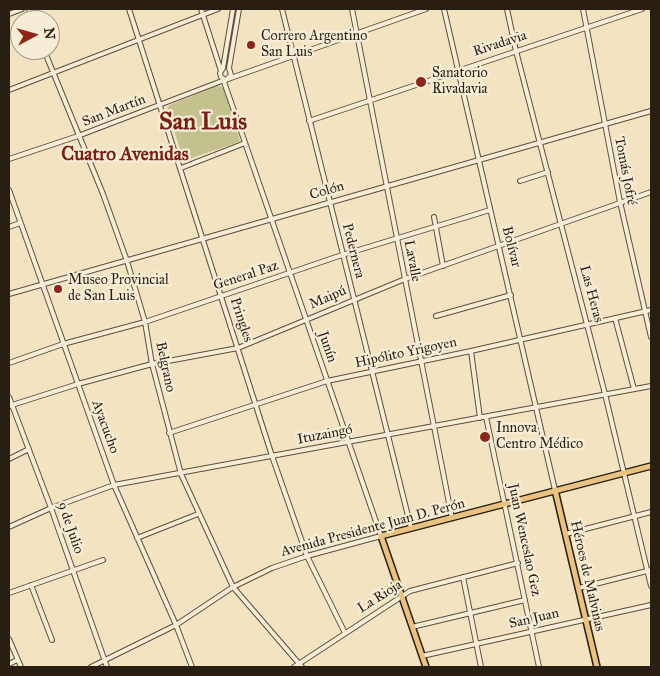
<!DOCTYPE html>
<html>
<head>
<meta charset="utf-8">
<style>
	body { margin:0 }
	#map { position:relative; width:660px; height:676px; overflow:hidden; background:#f3e3c0; font-family:"IM FELL Great Primer",serif }
	canvas { display:block }
	.frame { position:absolute; inset:0; border:10px solid #291e12; pointer-events:none }
	.north { position:absolute; left:10px; top:10px; width:50px; height:50px; box-sizing:border-box; background:#f7edd6; border:1px solid #a59a88; border-radius:50%; rotate:84deg; font-size:14px; font-weight:700; line-height:20px; text-align:center; color:#291e12 }
	.north::after { content:''; display:block; margin:auto; width:18px; height:22px; background:#8f2418; clip-path:polygon(50% 0,100% 100%,50% 72%,0 100%) }
</style>
</head>
<body>
<div id="map">
<canvas width="660" height="676"></canvas>
<div class="frame"></div>
<div class="north">N</div>
</div>
<script>
const ctx = document.querySelector('canvas').getContext('2d');
ctx.lineJoin = 'round';
function fill(path, color) { ctx.fillStyle = color; ctx.fill(path, 'evenodd'); }
const poly = rows => new Path2D(rows.map(r => 'M' + r).join(''));
function strokePath(path, color, width, dash) { ctx.strokeStyle = color; ctx.lineWidth = width; ctx.lineCap = dash ? 'butt' : 'round'; ctx.setLineDash(dash || []); ctx.stroke(path); }
function write(font, color, halo, rows, align = 'center') {
  ctx.font = font + ' "IM FELL Great Primer",serif'; ctx.lineWidth = 4.5; ctx.setLineDash([]); ctx.textBaseline = 'middle'; ctx.strokeStyle = halo; ctx.fillStyle = color; for (const [text, x, y, turn = 0] of rows) {
    ctx.save(); ctx.translate(x, y); ctx.rotate((+turn || 0) * Math.PI / 180); ctx.textAlign = isNaN(turn) ? turn : align; if (halo) ctx.strokeText(text, 0, 0); ctx.fillText(text, 0, 0); ctx.restore();
  }
}
fill(poly([
	[216,86,220,86,224,89,240,141,236,143,189,159,183,159,167,108,170,105]
]), '#c3c18d');
const minor = poly([
	[29,9,33,20],
	[129,9,272,456,307,556,345,633],
	[201,9,221,71],
	[233,9,223,68,220,73,221,77,226,80,231,75,229,68,239,9],
	[282,9,411,528],
	[352,9,452,518],
	[444,9,555,490],
	[507,9,516,51,605,394,651,586],
	[583,9,620,202,651,337],
	[9,14,22,9],
	[44,50,103,194,127,261,145,322,152,364,181,474,233,587,302,667],
	[228,79,426,9],
	[9,90,218,9],
	[309,121,642,9],
	[9,159,78,136,227,79],
	[181,168,245,143],
	[520,181,548,172],
	[9,190,114,485,176,625,192,667],
	[434,217,443,266],
	[9,227,20,223],
	[9,294,651,111],
	[436,316,511,295],
	[615,318,634,389],
	[471,351,480,418],
	[9,363,63,344,145,322,342,255,490,210],
	[9,397,51,508,107,667],
	[9,406,78,384,152,364,238,348,405,279,651,192],
	[486,417,539,667],
	[169,433,327,381,471,351,651,310],
	[9,459,29,449],
	[9,527,51,508,114,485,651,386],
	[566,534,651,512],
	[137,538,198,514],
	[463,577,481,667],
	[31,585,52,640],
	[579,588,651,570],
	[9,593,103,560],
	[412,627,525,600],
	[9,639,21,667],
	[422,656,651,605],
	[9,664,17,660],
	[91,667,176,625,233,587,272,568,307,556,381,536,223,79],
	[294,667,410,591,518,563]
]);
const major = poly([
	[555,490,597,667],
	[426,667,381,536,651,466]
]);
strokePath(minor, '#5c4f3e', 6);
strokePath(major, '#291e12', 8);
strokePath(minor, '#f7edd6', 4);
strokePath(major, '#eac280', 5);
for (const [x, y, r, color] of [
	[251,45,5,"#8f2418"],
	[421,82,6,"#8f2418"],
	[58,289,5,"#8f2418"],
	[485,437,6,"#8f2418"]
]) { const dot = new Path2D(); dot.arc(x, y, r, 0, 2 * Math.PI); ctx.fillStyle = color; ctx.fill(dot); strokePath(dot, '#f7edd6', 2); }
write('14px', '#291e12', '#f7edd6', [
	["Correro Argentino",261,37],
	["San Luis",261,53],
	["Sanatorio",432,74],
	["Rivadavia",432,90],
	["Museo Provincial",68,281],
	["de San Luis",68,297],
	["Innova",496,429],
	["Centro Médico",496,445]
], 'left');
write('14px', '#291e12', '#f7edd6', [
	["Rivadavia",500,44,-18],
	["San Martín",114,111,-21],
	["Tomás Jofré",625,171,79],
	["Colón",327,191,-16],
	["Bolívar",511,247,76],
	["Pedernera",353,251,76],
	["Lavalle",412,261,79],
	["General Paz",246,276,-18],
	["Las Heras",591,294,75],
	["Maipú",328,298,-23],
	["Pringles",241,320,72],
	["Junín",327,347,71],
	["Hipólito Yrigoyen",406,353,-12],
	["Belgrano",165,367,78],
	["Ayacucho",105,427,70],
	["Ituzaingó",325,435,-11],
	["9 de Julio",70,528,71],
	["Avenida Presidente Juan D. Perón",373,528,-15],
	["Juan Wenceslao Gez",524,540,78],
	["Héroes de Malvinas",587,576,77],
	["La Rioja",380,597,-32],
	["San Juan",534,619,-13]
]);
write('bold 19px', '#7a1f14', '#f7edd6', [
	["Cuatro Avenidas",125,155]
]);
write('bold 24px', '#7a1f14', '#f7edd6', [
	["San Luis",203,123]
]);
</script>
</body>
</html>
